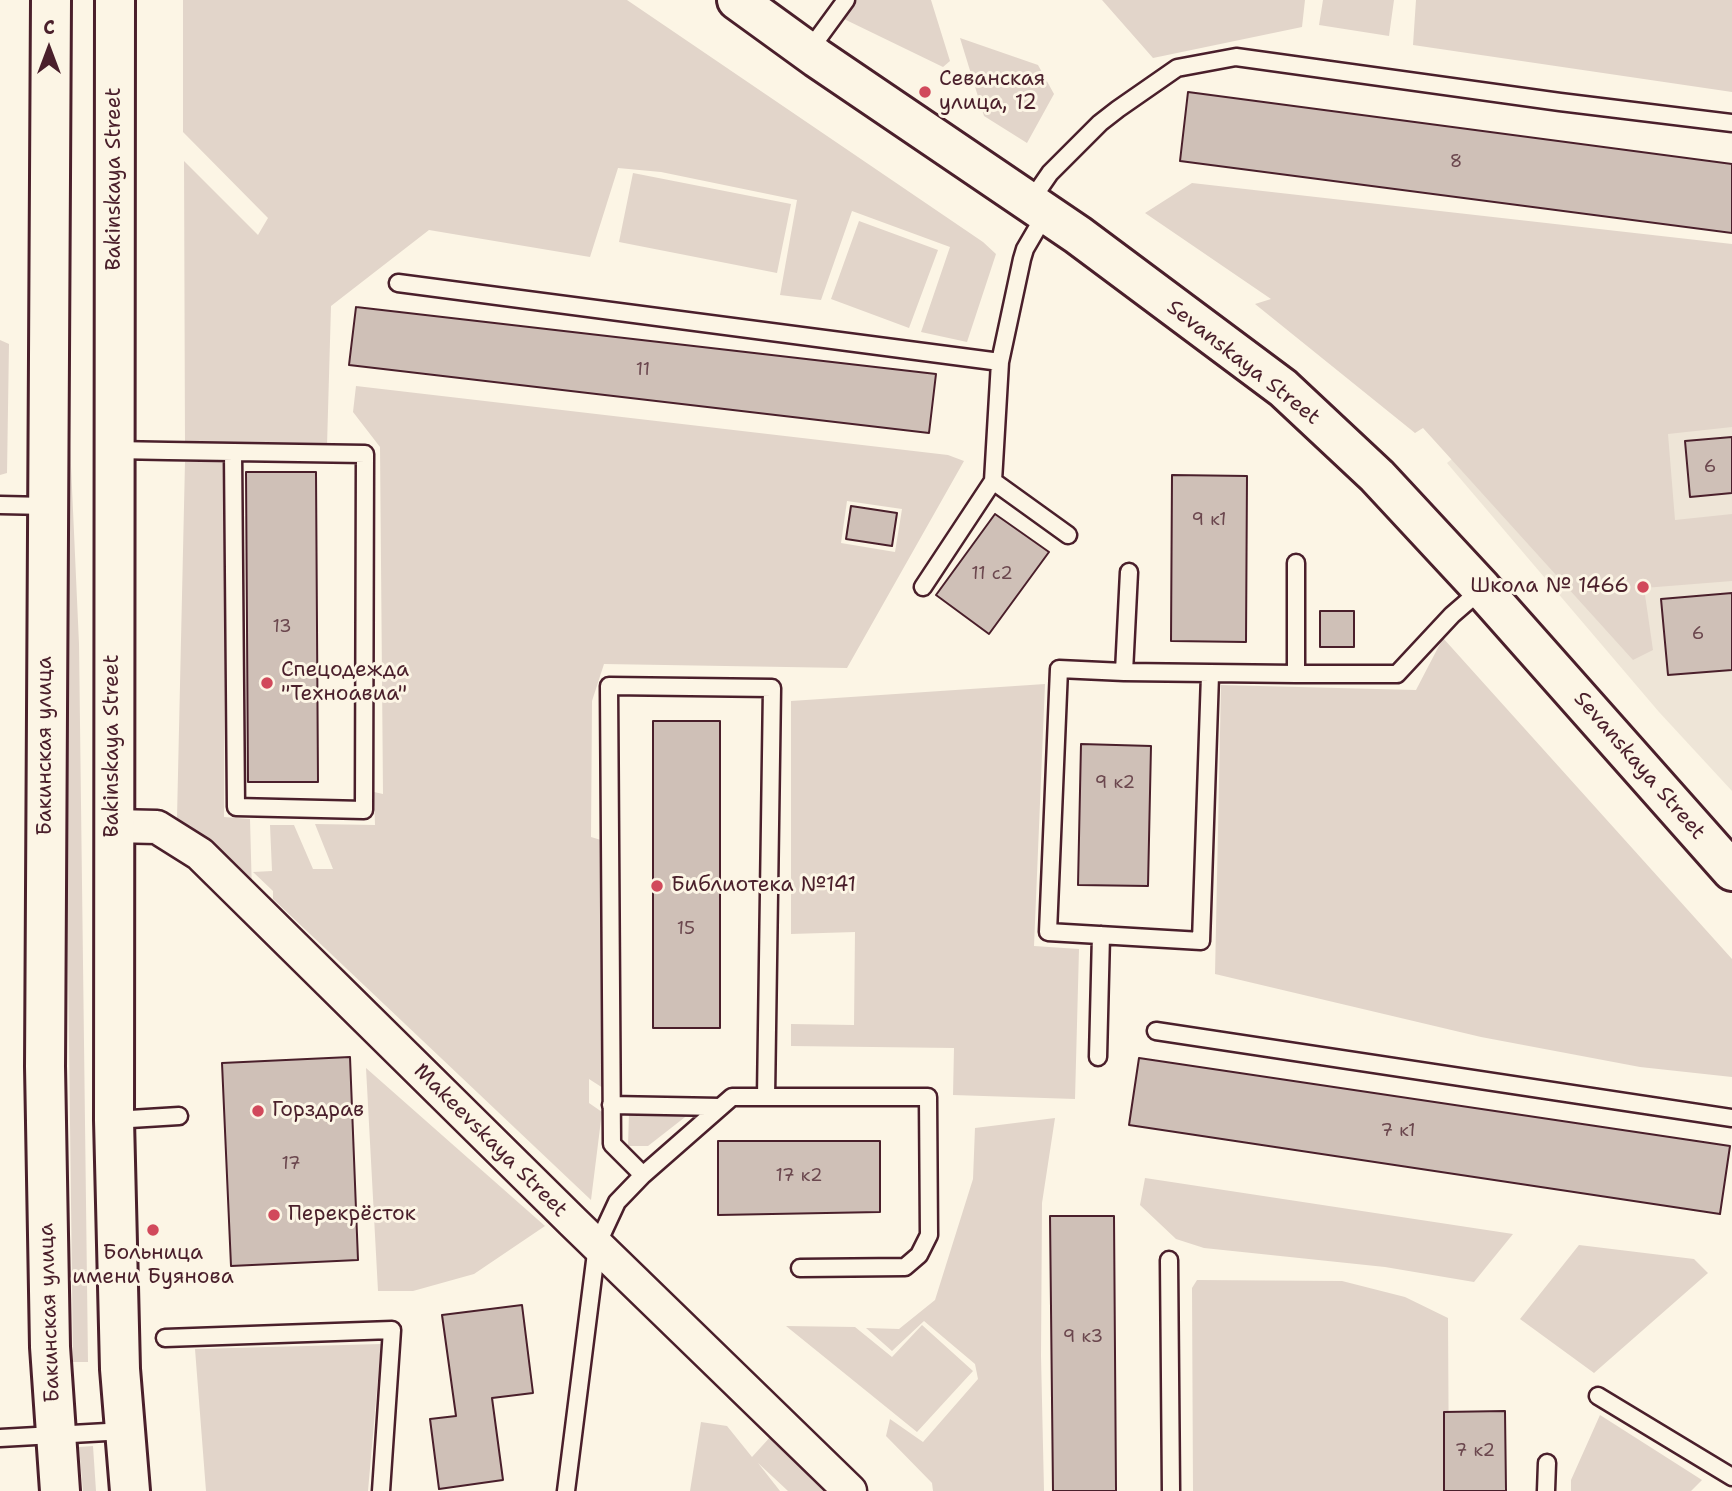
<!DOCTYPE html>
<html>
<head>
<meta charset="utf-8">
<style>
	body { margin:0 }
	#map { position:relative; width:1732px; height:1491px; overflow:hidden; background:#fcf5e5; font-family:"Shantell Sans",sans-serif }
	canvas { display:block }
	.north { position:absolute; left:14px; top:14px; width:70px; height:70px; -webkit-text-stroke:5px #fcf5e5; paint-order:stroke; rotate:0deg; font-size:19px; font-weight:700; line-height:28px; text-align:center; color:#4a1f2b }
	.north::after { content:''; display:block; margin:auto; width:24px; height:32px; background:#4a1f2b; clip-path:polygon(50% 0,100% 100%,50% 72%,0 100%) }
</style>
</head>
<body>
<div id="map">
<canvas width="1732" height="1491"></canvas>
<div class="north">С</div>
</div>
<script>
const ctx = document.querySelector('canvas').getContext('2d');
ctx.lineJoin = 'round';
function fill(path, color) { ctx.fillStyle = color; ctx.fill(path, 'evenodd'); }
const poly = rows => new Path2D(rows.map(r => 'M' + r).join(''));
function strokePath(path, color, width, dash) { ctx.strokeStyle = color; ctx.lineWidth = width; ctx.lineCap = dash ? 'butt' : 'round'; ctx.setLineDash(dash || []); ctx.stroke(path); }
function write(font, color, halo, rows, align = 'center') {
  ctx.font = font + ' "Shantell Sans",sans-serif'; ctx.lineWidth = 6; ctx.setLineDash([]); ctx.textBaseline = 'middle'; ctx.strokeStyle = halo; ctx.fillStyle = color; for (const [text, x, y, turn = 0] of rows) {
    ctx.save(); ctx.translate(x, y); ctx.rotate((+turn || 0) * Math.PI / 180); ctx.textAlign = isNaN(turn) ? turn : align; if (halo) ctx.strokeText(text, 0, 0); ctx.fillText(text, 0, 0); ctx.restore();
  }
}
fill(poly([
	[1595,340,1732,344,1732,791,1659,712,1447,463]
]), '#eee5d7');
fill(poly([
	[183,0,627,0,983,242,996,254,967,342,921,332,950,247,852,211,821,300,780,295,797,200,661,172,618,168,590,257,429,230,331,306,327,446,185,444,184,161,258,235,268,218,183,132],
	[857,0,931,0,950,61,943,67,844,19],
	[1102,0,1305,0,1302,27,1153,58],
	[1323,0,1394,0,1389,36,1319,25],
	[1416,0,1732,0,1732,92,1413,45],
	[960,38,1038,65,1054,94,1027,143,984,116],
	[633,173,791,204,777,273,619,242],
	[1192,183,1732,244,1732,427,1668,434,1675,520,1732,514,1732,581,1644,588,1653,650,1633,660,1423,428,1415,433,1255,304,1271,299,1145,213],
	[859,221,938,250,909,328,831,299],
	[0,340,9,344,7,473,0,475],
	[356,386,948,455,964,461,847,668,604,664,592,701,591,837,601,840,603,1088,589,1079,589,1103,602,1112,591,1200,273,899,273,891,253,872,272,871,270,825,294,825,313,869,333,869,315,824,375,825,374,792,383,794,380,447,353,412],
	[847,501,902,509,895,552,841,543],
	[65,421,69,421,79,644,88,1362,73,1362,64,645],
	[185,462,225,462,224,817,250,819,252,894,177,818],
	[1443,638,1732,959,1732,1077,1640,1067,1481,1037,1215,974,1221,685,1416,690],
	[1045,684,1034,946,1079,949,1075,1099,953,1095,954,1048,791,1046,791,1024,854,1025,855,932,791,934,791,701],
	[366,1068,545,1226,474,1274,413,1291,378,1291],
	[629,1113,689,1114,648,1146,628,1146],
	[1055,1118,1042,1203,1041,1356,1044,1491,933,1491,932,1483,886,1436,890,1419,923,1442,978,1379,975,1364,924,1321,892,1351,866,1328,899,1329,935,1300,973,1179,975,1128],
	[1145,1178,1513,1234,1474,1282,1385,1267,1204,1248,1176,1239,1140,1205],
	[1579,1245,1694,1259,1708,1273,1594,1373,1520,1319],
	[1197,1280,1342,1281,1405,1297,1448,1318,1449,1491,1193,1491,1192,1288],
	[922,1325,973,1371,917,1432,786,1326,855,1327,892,1357],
	[381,1344,368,1491,206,1491,195,1349],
	[1600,1415,1702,1480,1691,1491,1571,1491,1571,1480],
	[701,1422,727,1426,752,1457,772,1435,831,1491,788,1491,758,1463,780,1491,690,1491],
	[93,1446,96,1491,83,1491,79,1447]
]), '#e2d5ca');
const building = poly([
	[1188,92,1732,164,1732,233,1180,161,1188,92],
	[356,307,936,374,929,433,349,365,356,307],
	[1732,437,1732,493,1690,497,1685,441,1732,437],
	[246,472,316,472,318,782,248,782,246,472],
	[1172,475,1247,476,1246,642,1171,641,1172,475],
	[851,506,897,513,892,546,846,539,851,506],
	[995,514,1049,552,989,634,936,595,995,514],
	[1732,593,1732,670,1668,675,1661,599,1732,593],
	[1320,611,1354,611,1354,647,1320,647,1320,611],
	[653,721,720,721,720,1028,653,1028,653,721],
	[1081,744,1151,746,1148,886,1078,885,1081,744],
	[350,1057,358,1260,231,1266,222,1063,350,1057],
	[1139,1058,1730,1146,1720,1214,1129,1125,1139,1058],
	[718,1141,880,1141,880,1212,718,1215,718,1141],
	[1050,1216,1114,1216,1116,1491,1053,1491,1050,1216],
	[522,1305,533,1393,492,1398,503,1480,439,1489,430,1419,456,1416,442,1315,522,1305],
	[1505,1411,1506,1491,1444,1491,1444,1412,1505,1411]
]);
fill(building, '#cfc0b7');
strokePath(building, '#4a1f2b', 2);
const service = poly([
	[808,52,846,0],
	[1030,202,1050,173,1100,123,1118,109,1177,68,1236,57,1560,102,1732,123],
	[1046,213,1025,249,1022,259,1000,362,993,481,1068,535],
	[398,283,1000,362],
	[115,450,168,451,365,454,364,810,236,807,233,452],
	[0,505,47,506],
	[1296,563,1296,674,1397,674,1452,615,1482,589],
	[1129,572,1124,672,1296,674],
	[923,587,993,481],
	[1124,672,1059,669,1048,932,1201,941,1210,675],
	[1156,1031,1732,1118],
	[1098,1057,1101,935],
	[611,1105,720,1107],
	[114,1120,179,1116],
	[643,1175,612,1144,609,686,772,688,766,1097],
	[1169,1260,1171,1491],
	[165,1338,392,1330,381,1491],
	[1598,1396,1732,1477],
	[0,1438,125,1431],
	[566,1491,597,1245,617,1202,643,1175,732,1097,928,1097,929,1235,919,1255,905,1267,800,1268],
	[1546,1491,1547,1463]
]);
const minor = poly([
	[113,826,157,827,200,854,572,1221,850,1491]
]);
const tertiary = poly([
	[737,0,817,58,1078,235,1283,388,1377,476,1482,589,1732,871]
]);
const primary = poly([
	[51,0,45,1066,50,1347,60,1491],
	[115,0,114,1120,120,1369,130,1491]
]);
strokePath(service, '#4a1f2b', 21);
strokePath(minor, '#4a1f2b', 37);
strokePath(tertiary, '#4a1f2b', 44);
strokePath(primary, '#4a1f2b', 44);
strokePath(service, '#fcf5e5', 16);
strokePath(minor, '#fcf5e5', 32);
strokePath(tertiary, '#fcf5e5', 38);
strokePath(primary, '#fcf5e5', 38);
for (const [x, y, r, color] of [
	[925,92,7,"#d1495b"],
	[1643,587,7,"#d1495b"],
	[267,683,7,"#d1495b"],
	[657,886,7,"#d1495b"],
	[258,1111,7,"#d1495b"],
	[274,1215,7,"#d1495b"],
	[153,1230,7,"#d1495b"]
]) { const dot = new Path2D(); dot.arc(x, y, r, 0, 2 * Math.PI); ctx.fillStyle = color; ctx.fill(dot); strokePath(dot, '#fcf5e5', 2.5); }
write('18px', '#6b474e', null, [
	["8",1456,162],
	["11",643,370],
	["6",1710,467],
	["9 к1",1209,520],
	["11 с2",992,574],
	["13",282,627],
	["6",1698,634],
	["9 к2",1115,783],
	["15",686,929],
	["7 к1",1398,1131],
	["17",291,1164],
	["17 к2",799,1176],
	["9 к3",1083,1337],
	["7 к2",1475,1451]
]);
write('21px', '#4a1f2b', '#fcf5e5', [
	["Севанская",939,80],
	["улица, 12",939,104],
	["Школа № 1466",1629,587,"right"],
	["Спецодежда",281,671],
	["\"Техноавиа\"",281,695],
	["Библиотека №141",671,886],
	["Горздрав",272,1111],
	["Перекрёсток",288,1215],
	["Больница",153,1254,"center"],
	["имени Буянова",153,1278,"center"]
], 'left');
write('21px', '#4a1f2b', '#fcf5e5', [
	["Bakinskaya Street",115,179,-90],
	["Sevanskaya Street",1243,363,38],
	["Бакинская улица",46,746,-90],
	["Bakinskaya Street",113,746,-90],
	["Sevanskaya Street",1639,766,49],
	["Makeevskaya Street",490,1141,45],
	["Бакинская улица",50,1313,-92]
]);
</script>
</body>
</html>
